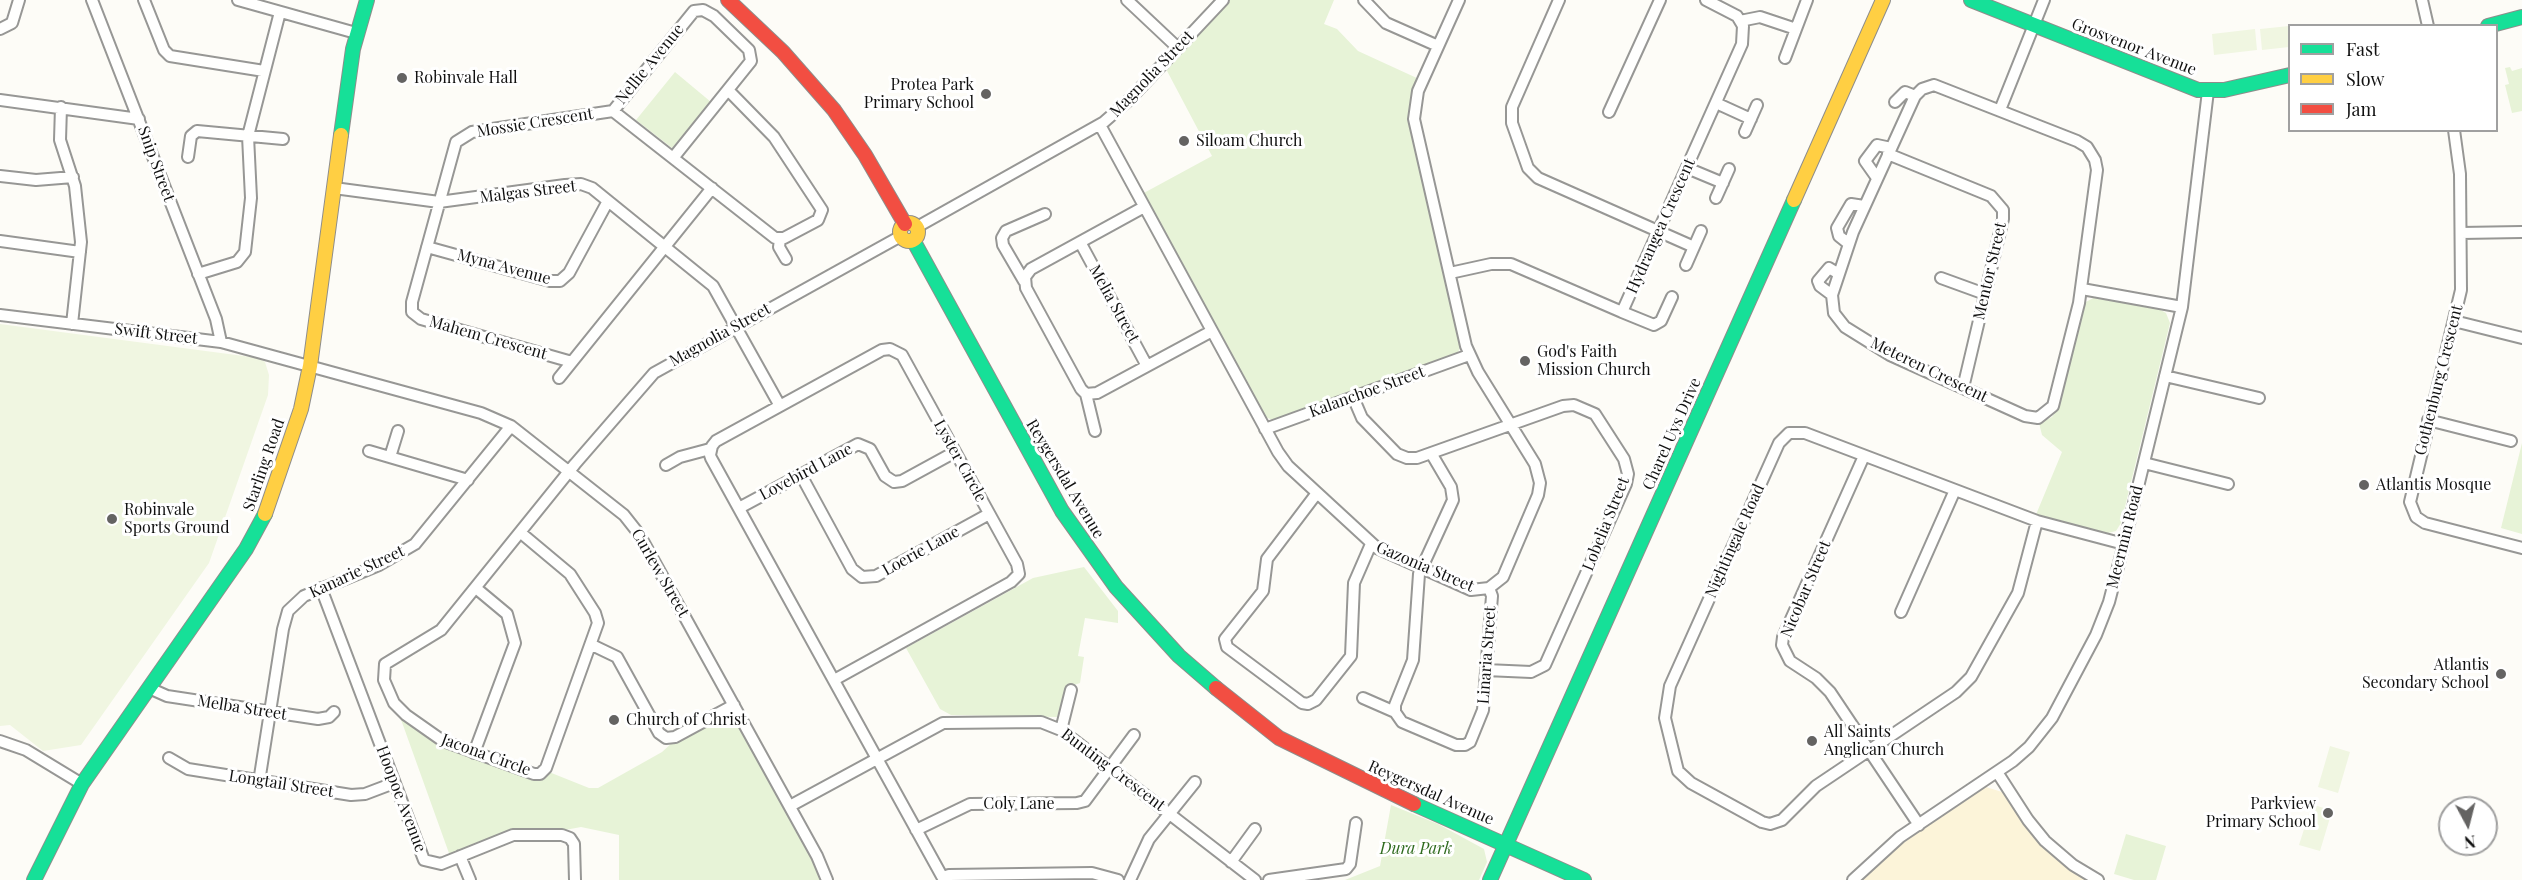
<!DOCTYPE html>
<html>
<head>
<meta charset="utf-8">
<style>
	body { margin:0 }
	#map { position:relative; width:2522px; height:880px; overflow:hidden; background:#fdfcf7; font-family:"Playfair Display",serif }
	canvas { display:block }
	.legend { position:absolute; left:2288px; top:24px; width:210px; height:108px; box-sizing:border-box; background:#fff; border:2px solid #a0a0a0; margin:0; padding:8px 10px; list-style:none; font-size:18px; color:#111 }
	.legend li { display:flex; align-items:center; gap:12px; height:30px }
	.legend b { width:30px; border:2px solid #a0a0a0 }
	.north { position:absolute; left:2438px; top:796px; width:60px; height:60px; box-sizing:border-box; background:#fff; border:2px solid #a0a0a0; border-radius:50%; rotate:173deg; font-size:16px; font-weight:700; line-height:24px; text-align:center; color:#111 }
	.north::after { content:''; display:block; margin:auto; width:21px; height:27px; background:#646362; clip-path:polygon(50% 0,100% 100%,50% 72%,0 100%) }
</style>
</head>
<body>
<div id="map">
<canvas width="2522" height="880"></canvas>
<ul class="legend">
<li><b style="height:8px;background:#16e098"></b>Fast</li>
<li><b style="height:8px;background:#ffcf43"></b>Slow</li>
<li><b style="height:8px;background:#f24e42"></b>Jam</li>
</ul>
<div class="north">N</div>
</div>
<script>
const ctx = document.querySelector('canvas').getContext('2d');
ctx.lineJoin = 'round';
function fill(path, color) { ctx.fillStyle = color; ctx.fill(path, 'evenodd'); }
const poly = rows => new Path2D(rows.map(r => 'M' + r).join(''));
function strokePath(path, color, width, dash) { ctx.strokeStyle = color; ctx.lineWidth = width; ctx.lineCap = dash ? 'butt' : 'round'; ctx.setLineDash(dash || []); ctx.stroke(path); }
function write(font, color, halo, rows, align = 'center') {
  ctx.font = font + ' "Playfair Display",serif'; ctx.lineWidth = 6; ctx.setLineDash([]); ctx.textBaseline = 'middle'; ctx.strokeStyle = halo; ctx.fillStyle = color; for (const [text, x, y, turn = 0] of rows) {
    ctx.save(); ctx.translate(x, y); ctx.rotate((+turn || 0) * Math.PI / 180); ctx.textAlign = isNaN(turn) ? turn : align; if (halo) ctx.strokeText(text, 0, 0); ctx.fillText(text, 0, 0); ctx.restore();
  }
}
fill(poly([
	[1229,0,1334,0,1324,24,1337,29,1358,51,1419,79,1411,98,1410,118,1462,344,1457,354,1275,421,1263,416,1142,194,1212,156,1166,69],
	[2510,67,2512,71,2522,68,2522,111,2512,113,2505,85,2509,84,2505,68],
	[675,72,711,102,672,148,636,120],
	[2097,296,2152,305,2166,313,2170,323,2121,523,2116,531,2104,534,2035,517,2062,452,2042,435,2039,423,2052,417,2058,408,2084,303],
	[2522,443,2522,534,2501,528],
	[1084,567,1118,611,1118,623,1085,618,1078,656,1084,657,1080,683,1071,686,1064,694,1057,717,951,715,940,709,906,648,1033,578],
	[399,714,441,745,533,779,542,778,549,772,589,788,598,788,662,752,673,742,724,715,730,716,736,721,800,835,821,880,619,880,619,835,581,827,565,830,523,830,450,856],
	[1391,805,1438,824,1484,849,1487,862,1479,880,1345,880,1380,866],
	[2126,834,2166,846,2156,880,2134,880,2114,874]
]), '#e7f3d7');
fill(poly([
	[1986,787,2002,792,2022,822,2043,846,2087,880,1860,880,1891,851]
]), '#fcf4d9');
fill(poly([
	[2289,26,2289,47,2262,50,2260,29],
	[2255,29,2257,50,2214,55,2212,34],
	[0,324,259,358,265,362,269,375,268,395,209,563,81,745,43,751,10,725,0,726],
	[2330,746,2350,752,2338,793,2318,787],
	[2312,804,2332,811,2320,851,2299,845]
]), '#f0f6e1');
const street = poly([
	[92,0,216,319,221,342],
	[144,0,164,50,170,56,264,71],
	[238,0,356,33],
	[1127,0,1178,48],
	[1364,0,1386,23,1438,46],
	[1559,0,1512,107,1512,123,1528,168,1538,178,1694,247],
	[2422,0,2428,26],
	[1740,21,1760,17,1796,29],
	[0,29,12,23,19,0],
	[1785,58,1807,0],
	[1934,85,2077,141,2087,147,2095,160,2097,170,2079,303,2053,406,2038,418,2025,416,1890,355,1845,327,1834,313,1832,295,1853,232,1915,96,1922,89,1934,85],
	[0,100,139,119],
	[1895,102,1905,92,1915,96],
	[1716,103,1751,119],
	[61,107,60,140,75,186,81,242,72,324],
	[2000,110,2044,0],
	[613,111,694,11,703,10,714,16,749,50,751,61,673,158],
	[1609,112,1660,0],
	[1100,125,1278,452,1288,466,1377,548,1471,590,1489,588,1503,577,1538,495,1540,483,1535,464,1478,372,1466,346,1414,119,1418,91,1459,0],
	[2454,130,2460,174,2461,290,2410,502,2416,517,2425,523,2522,548],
	[1745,132,1757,105],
	[1888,154,1991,196,2003,210,2003,219,1963,388],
	[188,157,191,136,197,131,283,139],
	[1687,168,1723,183],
	[0,176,36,180,73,177],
	[1877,178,1865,161,1877,145,1891,148],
	[334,188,439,202,565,185,581,184,592,188,713,286,780,406],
	[1716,198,1729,169],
	[1144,207,1031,269,1025,277,1026,288,1081,389,1086,394,1097,393,1212,331],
	[917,227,1104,122,1129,100,1223,0],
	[2461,233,2522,232],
	[780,239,779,247,786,259],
	[0,241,80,252],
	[1080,242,1147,366],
	[1849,244,1839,236,1837,228,1851,204,1864,206],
	[427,247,550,281,560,281,569,273,608,201],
	[1686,265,1701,231],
	[1450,273,1491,264,1511,264,1622,312,1742,44,1743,26,1737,16,1706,0],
	[198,274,237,262,245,252,251,198,248,136,280,12],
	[1941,278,1985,294],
	[1024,281,1003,245,1002,238,1006,231,1045,214],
	[2082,289,2182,307],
	[1832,295,1820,286,1818,281,1829,268,1839,274],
	[1622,312,1654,325,1661,321,1672,297],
	[0,315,221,342,481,413,511,426,624,515,639,534,817,856,827,880],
	[2454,321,2522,338],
	[572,362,421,319,412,312,412,302,456,142,472,132,613,111,775,238,784,238,818,220,822,210,774,137,728,90],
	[2165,376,2259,398],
	[559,378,712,188],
	[1086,394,1095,431],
	[1353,397,1362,418,1397,454,1407,458,1417,458,1563,406,1574,405,1595,414,1624,459,1628,474,1626,484,1545,665,1531,672,1486,670],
	[2428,420,2511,441],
	[1265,429,1469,355],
	[369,451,468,480],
	[1864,456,1783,637,1782,645,1790,661,1816,678,1830,692,1919,825],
	[390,457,398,431],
	[2144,463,2228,484],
	[666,465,680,457,710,449],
	[801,475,852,569,862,577,876,576,989,514],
	[1317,493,1267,559,1263,591,1225,639,1227,647,1302,703,1308,704,1316,700,1351,656,1354,583,1371,544],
	[739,508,858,444,870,449,885,476,894,482,902,481,955,452],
	[2037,521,2018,593,1971,677,1956,692,1816,786,1782,820,1770,824,1762,822,1691,783,1678,771,1665,718,1670,686,1779,443,1789,433,1805,433,2037,521,2124,544],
	[521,533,570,574,595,613,598,623,546,768,540,774,534,774,443,741,406,715,394,703,384,680,385,664,441,630,575,464,654,373,901,236],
	[321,588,424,860,441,864,513,835,562,835,570,838,574,844,575,880],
	[1901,612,1955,490],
	[592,645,617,657,659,733,666,738,675,737,734,705],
	[834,680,1011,582,1019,574,1017,564,902,355,890,349,882,350,716,441,712,446,710,455,711,458,944,880],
	[149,688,167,696,318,719,329,717,334,712],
	[1363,698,1395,712,1402,722,1456,745,1465,745,1470,742,1483,710,1492,596,1489,588],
	[1395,712,1395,705,1413,660,1419,574,1453,500,1451,487,1431,453],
	[1061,730,1071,690],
	[0,741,26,750,82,784],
	[474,753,515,643,507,614,477,589],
	[169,758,188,769,351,795,365,794,394,783],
	[1997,772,2028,820,2045,841,2073,865,2098,880],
	[259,782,283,629,288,611,304,596,379,565,415,544,511,426],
	[790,806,943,723,1041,722,1061,730,1255,880],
	[916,830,970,804,1077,803,1085,801,1134,735],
	[460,856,470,880],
	[1231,862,1255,829],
	[943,877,949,875,1092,873,1118,880],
	[1130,880,1149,839,1195,782],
	[1269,880,1346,869,1350,864,1356,823],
	[1853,880,1900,837,2013,761,2029,747,2052,718,2096,635,2109,602,2124,544,2182,307,2208,91]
]);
const fast = poly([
	[1971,0,2198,90,2224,90,2290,75],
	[2488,26,2522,17],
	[341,135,353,49,367,0],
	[913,240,1062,511,1116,587,1179,656,1216,688],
	[1414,804,1584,880],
	[34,880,82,784,246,549,265,514],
	[1490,880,1794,200]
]);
const slow = poly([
	[1794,200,1883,0],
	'900 232a9 9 0 1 1 18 0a9 9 0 1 1-18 0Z',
	[265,514,301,409,310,366,341,135]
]);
const jam = poly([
	[728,0,783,52,834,110,865,155,905,224],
	[1216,688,1279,738,1414,804]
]);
strokePath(street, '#979795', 14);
strokePath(fast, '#8e8d8b', 16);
strokePath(slow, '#8e8d8b', 16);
strokePath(jam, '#8e8d8b', 16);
strokePath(street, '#fffffe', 10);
strokePath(fast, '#16e098', 14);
strokePath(slow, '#ffcf43', 14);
strokePath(jam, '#f24e42', 14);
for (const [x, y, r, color] of [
	[402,78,6,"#646362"],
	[986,94,6,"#646362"],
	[1184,141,6,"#646362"],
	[1525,361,6,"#646362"],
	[2364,485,6,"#646362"],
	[112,519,6,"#646362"],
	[2501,674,6,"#646362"],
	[614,720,6,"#646362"],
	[1812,741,6,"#646362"],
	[2328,813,6,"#646362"]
]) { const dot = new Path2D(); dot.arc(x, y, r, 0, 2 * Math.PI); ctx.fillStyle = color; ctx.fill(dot); strokePath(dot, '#fff', 2); }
write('16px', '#111', '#fff', [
	["Grosvenor Avenue",2134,47,21],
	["Nellie Avenue",650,64,-51],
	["Magnolia Street",1152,74,-46],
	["Mossie Crescent",535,123,-9],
	["Snip Street",156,164,70],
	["Malgas Street",528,192,-7],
	["Hydrangea Crescent",1661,226,-66],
	["Myna Avenue",504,267,15],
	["Mentor Street",1990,271,-77],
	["Melia Street",1114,304,61],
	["Swift Street",156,334,7],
	["Magnolia Street",720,335,-29],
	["Mahem Crescent",488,338,16],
	["Meteren Crescent",1929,370,26],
	["Gothenburg Crescent",2439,380,-76],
	["Kalanchoe Street",1367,392,-20],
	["Charel Uys Drive",1672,434,-66],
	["Lyster Circle",960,461,61],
	["Starling Road",264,465,-71],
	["Lovebird Lane",806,472,-28],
	["Reygersdal Avenue",1065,479,59],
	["Lobelia Street",1606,524,-68],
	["Meermin Road",2125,537,-76],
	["Nightingale Road",1735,541,-66],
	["Loerie Lane",921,551,-29],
	["Gazonia Street",1425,567,23],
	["Kanarie Street",357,572,-25],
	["Curlew Street",660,573,60],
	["Nicobar Street",1806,589,-67],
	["Linaria Street",1487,655,-86],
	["Melba Street",242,708,9],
	["Jacona Circle",486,755,20],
	["Bunting Crescent",1113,770,37],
	["Longtail Street",281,784,9],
	["Reygersdal Avenue",1431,793,24],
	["Hoopoe Avenue",401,799,69],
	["Coly Lane",1019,804]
]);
write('16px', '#111', '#fff', [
	["Robinvale Hall",414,78],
	["Protea Park",974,85,"right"],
	["Primary School",974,103,"right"],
	["Siloam Church",1196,141],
	["God's Faith",1537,352],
	["Mission Church",1537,370],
	["Atlantis Mosque",2376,485],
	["Robinvale",124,510],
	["Sports Ground",124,528],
	["Atlantis",2489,665,"right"],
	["Secondary School",2489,683,"right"],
	["Church of Christ",626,720],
	["All Saints",1824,732],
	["Anglican Church",1824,750],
	["Parkview",2316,804,"right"],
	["Primary School",2316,822,"right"]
], 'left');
write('italic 16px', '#2f6b1f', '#fff', [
	["Dura Park",1416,849]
]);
</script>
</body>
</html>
